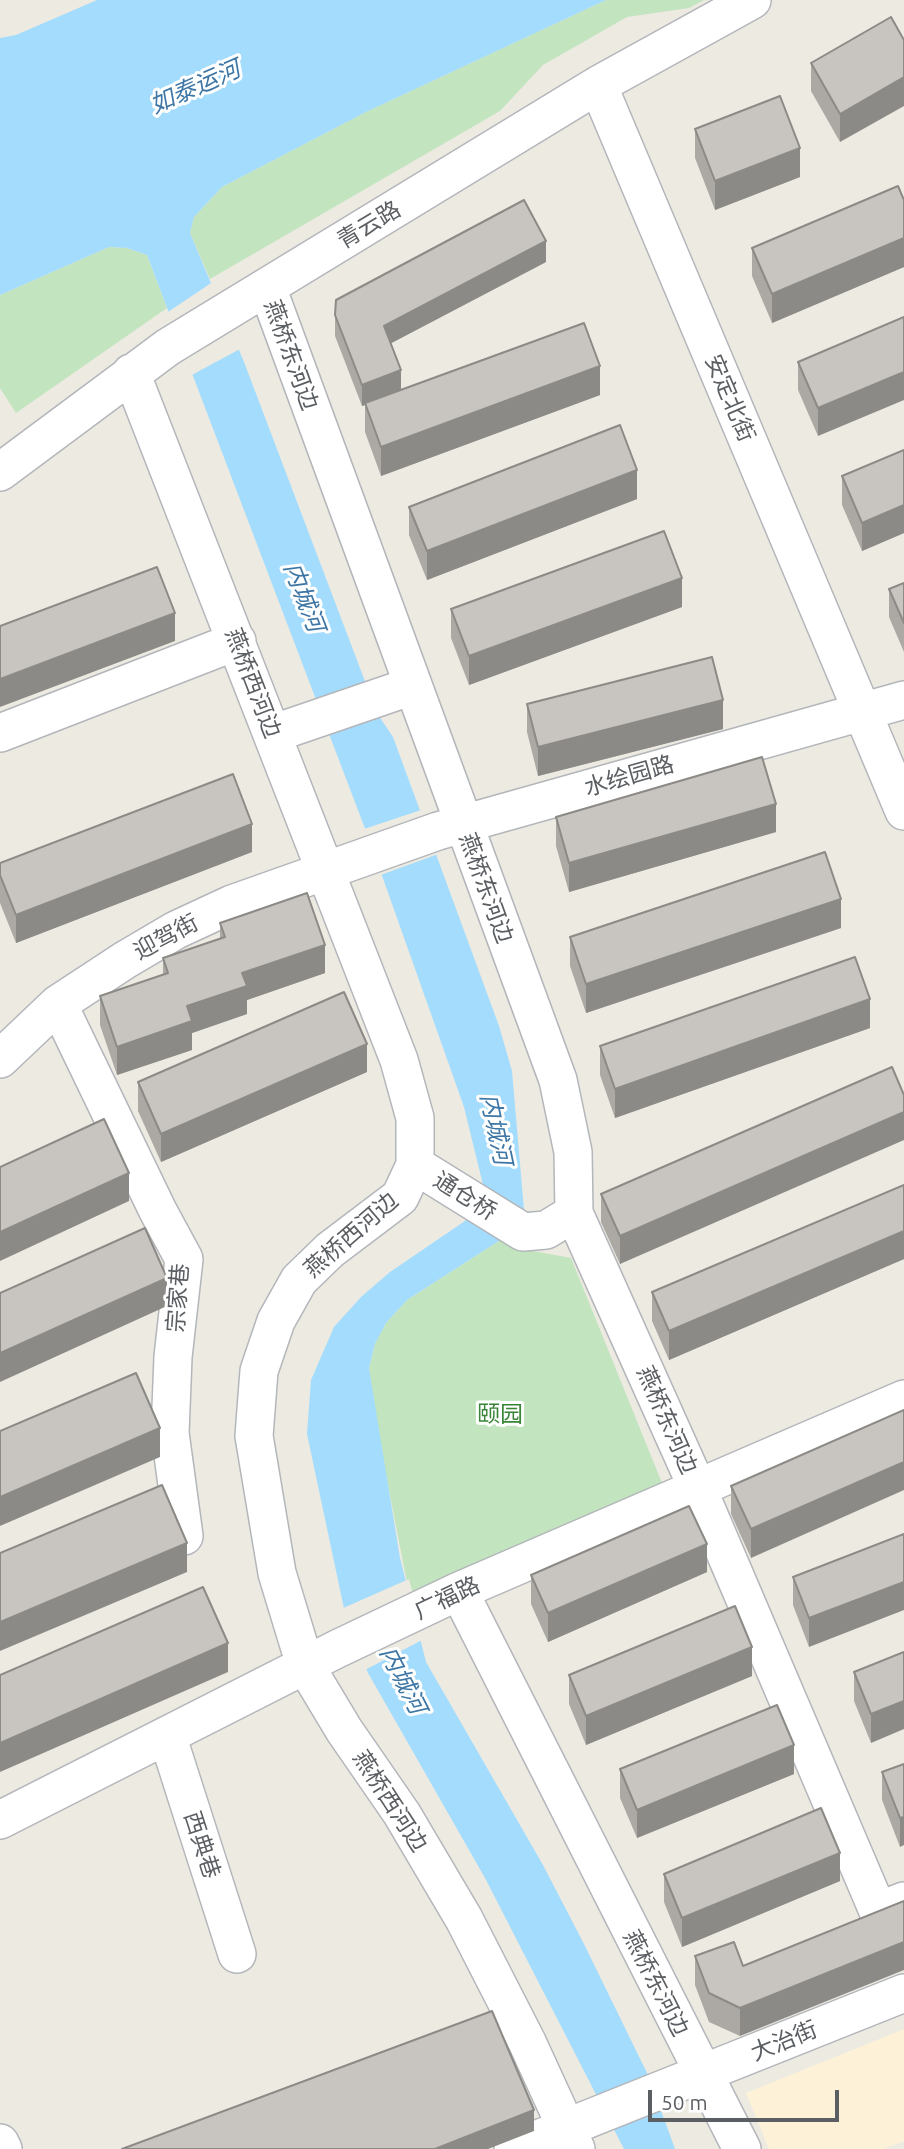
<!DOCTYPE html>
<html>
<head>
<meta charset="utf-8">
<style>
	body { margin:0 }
	#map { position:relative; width:904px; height:2149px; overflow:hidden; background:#edeae2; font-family:Ubuntu,sans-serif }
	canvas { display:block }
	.scale { position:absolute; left:648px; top:2090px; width:191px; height:32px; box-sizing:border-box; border:4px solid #5b5f63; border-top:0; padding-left:9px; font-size:21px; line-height:24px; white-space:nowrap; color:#5b5f63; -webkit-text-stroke:5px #fff; paint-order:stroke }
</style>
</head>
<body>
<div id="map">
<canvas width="904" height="2149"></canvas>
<div class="scale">50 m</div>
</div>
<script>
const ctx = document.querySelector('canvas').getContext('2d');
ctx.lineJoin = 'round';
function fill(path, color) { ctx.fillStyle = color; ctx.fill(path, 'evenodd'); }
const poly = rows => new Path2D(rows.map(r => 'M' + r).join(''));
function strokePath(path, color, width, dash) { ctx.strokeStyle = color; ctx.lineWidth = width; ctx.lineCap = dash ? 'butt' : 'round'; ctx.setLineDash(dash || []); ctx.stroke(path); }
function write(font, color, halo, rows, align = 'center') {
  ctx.font = font + ' Ubuntu,"Noto Sans SC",sans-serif'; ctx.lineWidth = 6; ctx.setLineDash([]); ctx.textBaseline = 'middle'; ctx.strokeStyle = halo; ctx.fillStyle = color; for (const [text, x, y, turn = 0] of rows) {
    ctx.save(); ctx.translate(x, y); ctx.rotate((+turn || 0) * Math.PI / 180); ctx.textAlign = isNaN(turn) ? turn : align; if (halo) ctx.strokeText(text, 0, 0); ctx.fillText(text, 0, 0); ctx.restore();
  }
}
fill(poly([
	[904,2029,904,2141,884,2149,769,2149,746,2093]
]), '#fdf2d8');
fill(poly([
	[606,0,704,0,689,8,627,17,543,65,500,111,210,279,190,233,194,217,222,187,366,112],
	[109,247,127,248,147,255,167,308,16,413,0,388,0,295],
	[505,1237,528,1250,571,1258,662,1483,409,1593,379,1439,369,1368,375,1344,386,1323,407,1300]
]), '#c2e4bf');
fill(poly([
	[97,0,606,0,366,112,222,187,194,217,190,233,244,362,377,713,393,737,499,1026,512,1071,524,1210,505,1237,407,1300,386,1323,375,1344,369,1368,400,1558,426,1662,543,1865,584,1944,648,2075,675,2149,624,2149,485,1878,368,1673,346,1618,307,1434,311,1380,334,1327,361,1297,390,1272,465,1221,486,1197,464,1107,369,839,147,255,127,248,109,247,0,295,0,38,16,35]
]), '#a3dcfc');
fill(poly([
	[214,281,242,348,188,377,165,314],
	[424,809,441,853,378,876,361,830],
	[409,1579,424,1639,363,1671,341,1609]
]), '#edeae2');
const minor = poly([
	[598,85,904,811],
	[267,287,558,1080,573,1152,574,1213,697,1487,878,1911,904,1901],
	[131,373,399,1060,415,1118,415,1165,400,1197,330,1250,299,1280,276,1321,259,1371,254,1436,277,1573,305,1665,344,1730,402,1814,464,1919,527,2042,576,2149],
	[0,472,168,347,598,85,752,0],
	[0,733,237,641],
	[272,734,412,686],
	[58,1004,158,1211,184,1259,173,1357,170,1433,184,1536],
	[0,1059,58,1004,125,960,176,930,232,904,438,831,904,700],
	[415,1165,523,1232,546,1230,574,1213],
	[459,1591,742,2149],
	[167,1735,237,1954],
	[0,1820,337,1649,459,1591,904,1399],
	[0,2143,3,2149],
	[513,2149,904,1993]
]);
strokePath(minor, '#b3b6ba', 40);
strokePath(minor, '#fff', 37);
fill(poly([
	[904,40,840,142,811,91,811,63],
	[695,129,800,177,715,210,695,158],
	[904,200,904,267,772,323,752,276,752,248],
	[546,262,391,343,401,390,600,395,381,476,365,432,365,405,362,406,335,336,335,315],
	[904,317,818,436,798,390,798,362],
	[904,450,904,533,862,551,842,505,842,476],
	[637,499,427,580,409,535,409,507],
	[904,583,904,652,889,617,889,589],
	[682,607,469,685,451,638,451,609],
	[527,704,723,729,538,776,527,732],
	[556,817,776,832,569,892,556,846],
	[252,852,16,943,0,903,0,863],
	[220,923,325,973,247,1000,247,1014,192,1033,192,1050,117,1075,100,1025,100,996,163,975,163,958,220,938],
	[841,928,586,1013,570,966,570,937],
	[870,1028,615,1118,600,1075,600,1046],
	[892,1067,620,1264,601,1222,601,1194],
	[367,1072,161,1162,138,1111,138,1082],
	[904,1185,904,1259,669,1360,652,1321,652,1292],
	[904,1410,751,1558,731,1514,731,1486],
	[904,1534,809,1647,793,1605,793,1577],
	[707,1572,548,1642,531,1604,531,1575],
	[904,1652,871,1743,854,1701,854,1672],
	[569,1675,752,1676,586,1745,569,1704],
	[904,1764,900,1847,882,1800,882,1772],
	[620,1769,794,1774,637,1838,620,1798],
	[664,1874,840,1881,682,1947,664,1902],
	[695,1956,743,1966,740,2036,709,2022,695,1985]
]), '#aca9a5');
fill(poly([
	[904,77,904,106,840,142,840,114],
	[800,148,800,177,715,210,715,181],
	[904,238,904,267,772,323,772,294],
	[546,241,546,262,384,347,384,326],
	[600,366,600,395,381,476,381,447],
	[401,370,401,391,362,406,362,385],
	[904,372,904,400,818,436,818,408],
	[637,470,637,499,427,580,427,551],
	[904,505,904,533,862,551,862,523],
	[682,578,682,607,469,685,469,656],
	[175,613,175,641,0,707,0,679],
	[723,700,723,729,538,776,538,747],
	[776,804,776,832,569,892,569,863],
	[252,824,252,852,16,943,16,915],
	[841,899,841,928,586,1013,586,984],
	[325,945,325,973,247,1000,247,1014,192,1033,192,1050,117,1075,117,1047,187,1006,242,973],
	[870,999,870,1028,615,1118,615,1089],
	[367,1044,367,1072,161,1162,161,1134],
	[904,1112,904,1140,620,1264,620,1236],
	[129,1173,129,1201,0,1261,0,1232],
	[904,1231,904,1259,669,1360,669,1331],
	[167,1278,167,1306,0,1382,0,1353],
	[160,1428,160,1457,0,1526,0,1497],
	[904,1462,904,1490,751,1558,751,1529],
	[187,1543,187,1572,0,1651,0,1622],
	[707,1544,707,1572,548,1642,548,1613],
	[904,1582,904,1610,809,1647,809,1618],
	[228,1643,228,1672,0,1772,0,1743],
	[752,1647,752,1676,586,1745,586,1716],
	[904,1701,904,1729,871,1743,871,1714],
	[794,1745,794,1774,637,1838,637,1810],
	[904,1817,904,1845,900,1847,900,1818],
	[840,1853,840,1881,682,1947,682,1918],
	[904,1942,904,1970,740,2036,740,2008],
	[534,2110,534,2131,488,2149,435,2149]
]), '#8c8a86');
const building = poly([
	[891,17,904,40,904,77,840,114,811,63,891,17],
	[780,96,800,148,715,181,695,129,780,96],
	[898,186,904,200,904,238,772,294,752,248,898,186],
	[524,200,546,241,384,326,401,370,362,385,335,315,336,300,524,200],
	[904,317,904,372,818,408,798,362,904,317],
	[584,323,600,366,381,447,365,403,584,323],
	[620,425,637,470,427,551,409,507,620,425],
	[904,450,904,505,862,523,842,476,904,450],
	[664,531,682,578,469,656,451,609,664,531],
	[157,567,175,613,0,679,0,626,157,567],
	[904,583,904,623,889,589,904,583],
	[712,657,723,700,538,747,527,704,712,657],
	[762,757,776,804,569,863,556,817,762,757],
	[233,774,252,824,16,915,0,875,0,863,233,774],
	[825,852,841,899,586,984,570,937,825,852],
	[307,893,325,945,242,973,247,986,187,1006,192,1021,117,1047,100,996,168,973,163,958,225,937,220,923,307,893],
	[855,957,870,999,615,1089,600,1046,855,957],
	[344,992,367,1044,161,1134,138,1082,344,992],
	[892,1067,904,1095,904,1112,620,1236,601,1194,892,1067],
	[104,1119,129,1173,0,1232,0,1167,104,1119],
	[904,1185,904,1231,669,1331,652,1292,904,1185],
	[145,1228,167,1278,0,1353,0,1293,145,1228],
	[136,1373,160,1428,0,1497,0,1431,136,1373],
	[904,1410,904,1462,751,1529,731,1486,904,1410],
	[162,1485,187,1543,0,1622,0,1553,162,1485],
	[689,1506,707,1544,548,1613,531,1575,689,1506],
	[904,1534,904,1582,809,1618,793,1577,904,1534],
	[203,1587,228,1643,0,1743,0,1675,203,1587],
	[735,1606,752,1647,586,1716,569,1675,735,1606],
	[904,1652,904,1701,871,1714,854,1672,904,1652],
	[777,1705,794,1745,637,1810,620,1769,777,1705],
	[904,1764,904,1817,900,1818,882,1772,904,1764],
	[821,1808,840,1853,682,1918,664,1874,821,1808],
	[904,1901,904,1942,740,2008,709,1993,695,1956,734,1942,743,1966,904,1901],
	[492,2011,534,2110,435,2149,122,2149,492,2011]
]);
fill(building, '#c8c5c0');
strokePath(building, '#8c8a86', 2);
write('23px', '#5b5f63', '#fff', [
	["青云路",369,225,-31],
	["燕桥东河边",291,355,70],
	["安定北街",730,398,67],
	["燕桥西河边",253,683,69],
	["水绘园路",629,776,-16],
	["燕桥东河边",486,888,70],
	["迎驾街",166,937,-28],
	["通仓桥",465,1196,32],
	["燕桥西河边",351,1235,-41],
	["宗家巷",178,1298,-86],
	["燕桥东河边",667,1420,66],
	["广福路",447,1598,-25],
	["燕桥西河边",390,1801,57],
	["西典巷",202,1845,72],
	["燕桥东河边",656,1983,63],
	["大治街",784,2041,-22]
]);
write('23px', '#398538', '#fff', [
	["颐园",500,1414]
]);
write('italic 24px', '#3e77a5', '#fff', [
	["如泰运河",195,87,-24],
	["内城河",304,597,69],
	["内城河",496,1129,78],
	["内城河",403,1680,63]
]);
</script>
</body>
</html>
